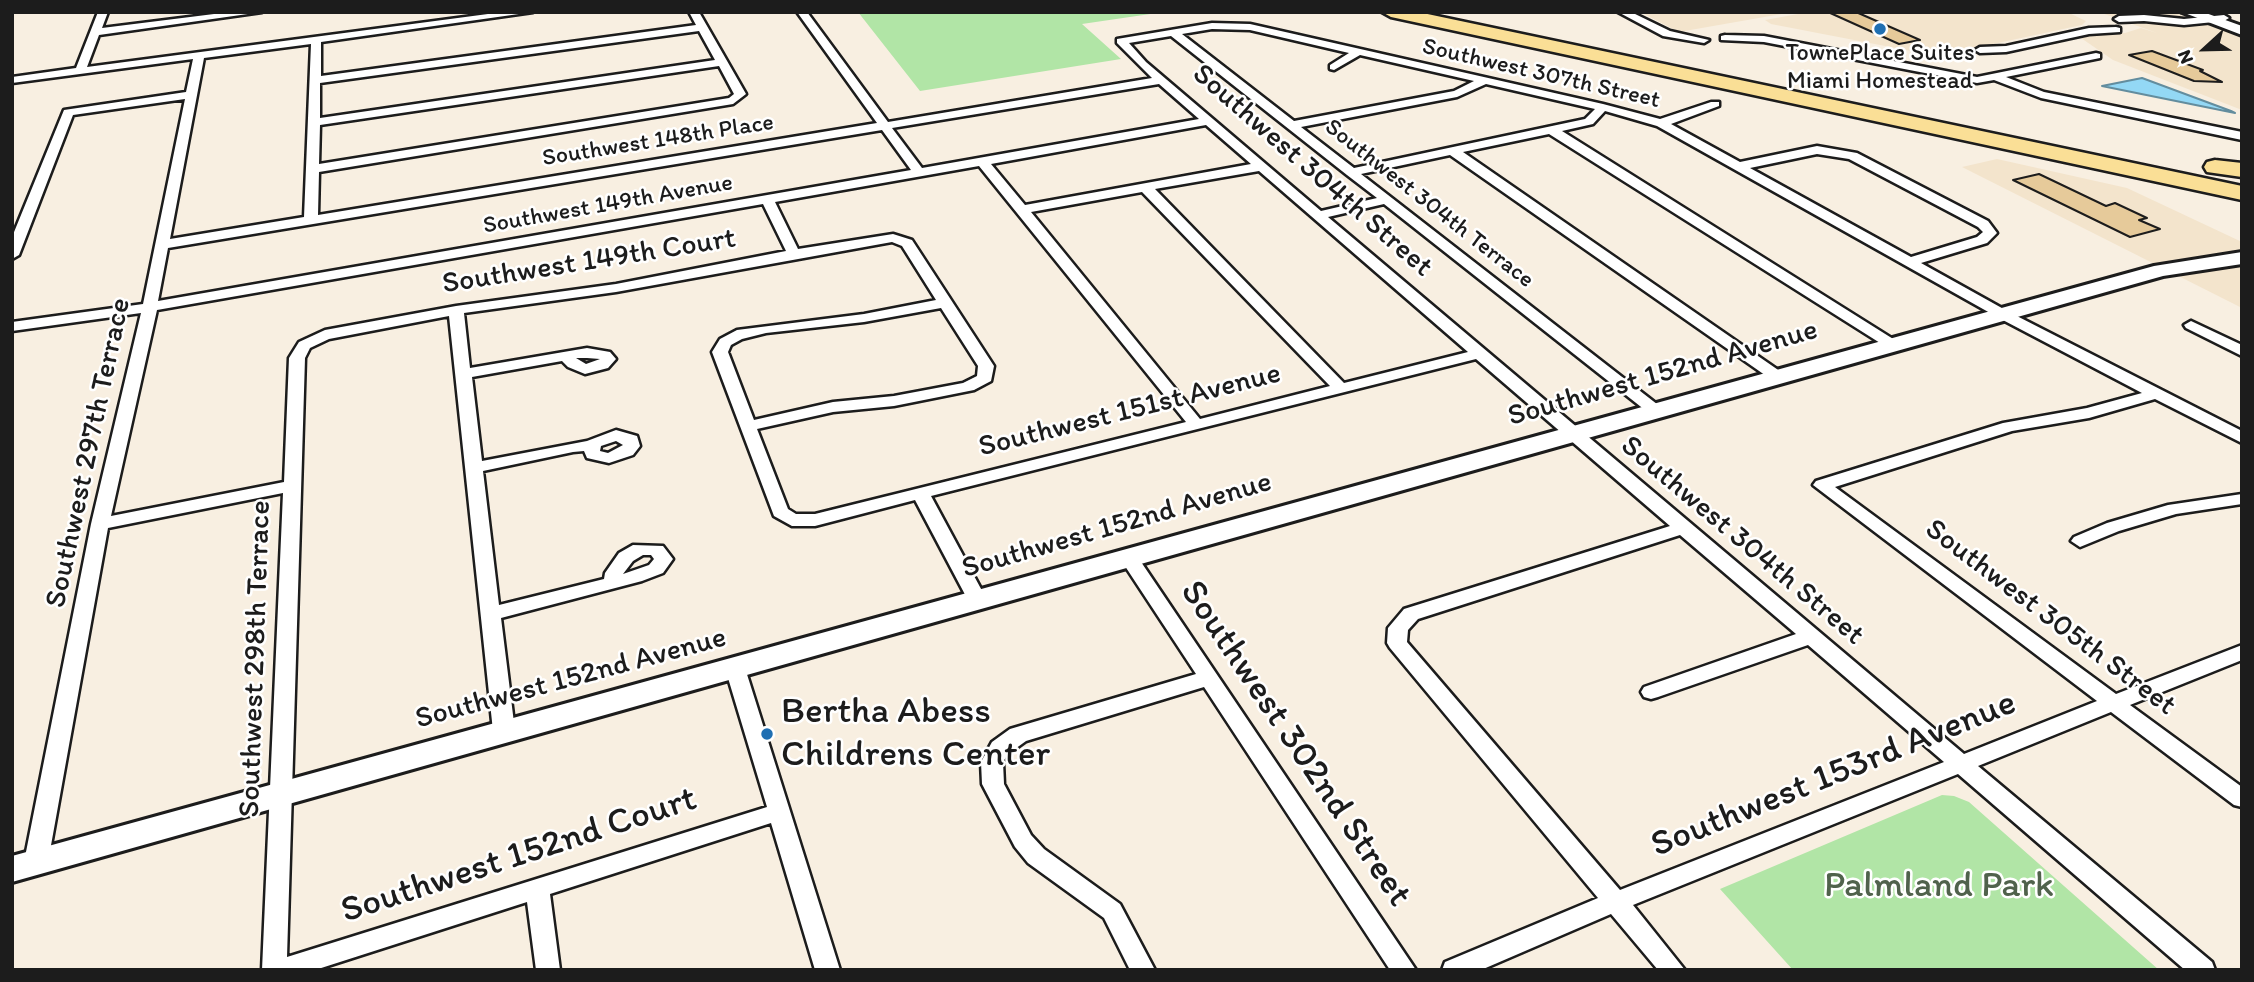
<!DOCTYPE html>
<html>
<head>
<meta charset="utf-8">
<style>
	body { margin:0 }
	#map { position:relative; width:2254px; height:982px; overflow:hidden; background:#f8efe1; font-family:Itim,sans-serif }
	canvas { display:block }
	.frame { position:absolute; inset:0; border:14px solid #1c1c1c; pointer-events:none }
	.north { position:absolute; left:2170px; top:14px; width:70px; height:70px; -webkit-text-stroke:5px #fff; paint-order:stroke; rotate:248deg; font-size:19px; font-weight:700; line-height:28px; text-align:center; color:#1c1c1c }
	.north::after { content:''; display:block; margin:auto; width:24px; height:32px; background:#1c1c1c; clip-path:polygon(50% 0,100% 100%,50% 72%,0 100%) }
</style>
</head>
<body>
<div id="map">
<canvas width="2254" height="982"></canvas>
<div class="frame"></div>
<div class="north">N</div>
</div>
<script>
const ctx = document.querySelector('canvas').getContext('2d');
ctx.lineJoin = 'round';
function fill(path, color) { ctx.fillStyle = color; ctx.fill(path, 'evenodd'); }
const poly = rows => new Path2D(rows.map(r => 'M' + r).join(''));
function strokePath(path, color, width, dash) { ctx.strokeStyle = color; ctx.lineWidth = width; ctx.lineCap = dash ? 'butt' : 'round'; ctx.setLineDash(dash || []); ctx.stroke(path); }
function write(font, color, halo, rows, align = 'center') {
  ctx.font = font + ' Itim,sans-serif'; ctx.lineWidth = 5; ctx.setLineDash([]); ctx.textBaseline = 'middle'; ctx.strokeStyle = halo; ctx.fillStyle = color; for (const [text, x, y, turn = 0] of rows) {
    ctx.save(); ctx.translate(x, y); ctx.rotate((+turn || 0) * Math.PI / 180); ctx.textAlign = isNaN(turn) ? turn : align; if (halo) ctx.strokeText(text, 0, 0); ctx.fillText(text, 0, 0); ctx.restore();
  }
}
fill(poly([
	[1640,12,1793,12,1679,32],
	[1809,12,2067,12,2086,21,2082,25,1937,56,1771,24,1765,20],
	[2099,12,2173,12,2242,37,2242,110,2113,60,2081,38,2079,36,2086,33,2125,33,2141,28,2157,33],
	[1997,159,2127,188,2242,242,2242,308,1962,167]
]), '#f3e4cc');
fill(poly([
	[858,12,1164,12,1082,24,1121,59,920,91],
	[1942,795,1954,796,1969,802,2159,970,1793,970,1720,889]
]), '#b1e5a6');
const water = poly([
	[2142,78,2231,111,2235,113,2102,86,2142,78]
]);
fill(water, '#93d8f5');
strokePath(water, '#638d9e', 2);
const building = poly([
	[1828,12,1856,12,1920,40,1899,44,1828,12],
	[2152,51,2203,70,2200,71,2222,82,2194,81,2129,55,2152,51],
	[2039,174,2106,206,2115,203,2147,218,2139,220,2160,229,2130,237,2013,180,2039,174]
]);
fill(building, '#e6ca9a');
strokePath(building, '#1c1c1c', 2);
const street = poly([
	[98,12,108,12,102,28,230,12,262,12,99,35,87,67,503,12,533,12,321,42,321,76,696,25,689,12,699,12,746,94,733,104,319,172,318,215,877,123,797,12,807,12,888,122,1152,78,1117,43,1117,39,1212,23,1250,24,1603,104,1660,119,1711,102,1719,102,1719,106,1671,124,1740,162,1817,146,1857,153,1988,221,1997,233,1987,243,1921,263,2009,312,2242,431,2242,443,2155,399,2089,418,2012,431,1835,487,2116,694,2242,645,2242,660,2130,705,2242,787,2242,807,2234,805,2111,712,1978,766,2212,962,2215,970,2185,970,1958,774,1633,905,1685,970,1658,970,1611,914,1481,970,1442,970,1445,962,1598,898,1390,648,1387,643,1388,628,1404,609,1670,526,1476,359,931,496,987,600,984,604,977,606,970,604,915,500,815,526,792,526,774,516,712,352,720,339,737,330,864,314,936,300,902,246,892,242,616,292,464,313,470,368,587,348,610,352,616,359,608,368,585,374,568,367,562,361,472,377,482,461,587,441,616,430,637,436,640,446,633,455,609,463,587,458,584,451,573,452,483,471,499,605,604,579,605,573,619,553,633,545,663,546,673,559,663,573,642,581,501,618,515,731,512,736,504,739,496,736,493,731,449,316,329,339,310,348,305,358,287,957,767,807,725,668,728,663,735,661,742,663,745,668,840,970,815,970,771,823,550,894,560,970,536,970,527,902,315,970,262,970,283,493,108,528,48,862,44,869,36,871,28,869,24,862,91,524,141,313,12,331,12,322,143,304,185,99,73,115,19,255,12,259,12,237,64,110,186,92,193,59,12,83,12,77,76,68,98,12],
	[1212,29,1250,30,1349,53,1330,65,1330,69,1334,70,1360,55,1474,81,1454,91,1294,121,1182,34,1212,29],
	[699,31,715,60,320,118,320,83,699,31],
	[1171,36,1347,175,1377,198,1321,211,1146,62,1129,43,1171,36],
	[311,44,304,217,170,239,204,58,311,44],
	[719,66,734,94,729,98,319,164,320,125,719,66],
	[1159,84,1199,119,922,168,892,128,1159,84],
	[1486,84,1595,109,1585,119,1354,168,1301,127,1457,97,1486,84],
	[1605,111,1657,126,1999,318,2142,393,2087,408,2003,423,1816,481,1813,485,2097,701,1964,754,1328,217,1384,204,1650,414,1662,414,1664,411,1662,408,1361,174,1450,155,1772,380,1784,380,1786,377,1784,374,1463,152,1549,134,1888,348,1898,348,1901,345,1898,342,1562,131,1593,124,1605,111],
	[1206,125,1251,164,1025,205,991,164,1206,125],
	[882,130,911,170,158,301,168,248,882,130],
	[1817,154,1849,159,1978,227,1983,232,1977,237,1911,257,1750,168,1817,154],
	[979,166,1186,422,815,514,796,514,788,509,757,429,833,412,894,406,974,390,991,381,994,366,912,240,893,234,798,249,775,202,979,166],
	[1259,171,1468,352,1344,383,1155,189,1259,171],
	[1142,192,1330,386,1200,419,1031,212,1142,192],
	[763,204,786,251,616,284,456,306,325,330,299,342,289,358,284,482,111,516,157,310,763,204],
	[941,308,978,366,977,376,963,383,894,396,833,402,754,420,728,352,731,345,742,339,766,333,864,322,941,308],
	[576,358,587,358,600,359,586,364,576,358],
	[616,441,623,445,608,453,600,451,601,446,616,441],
	[1680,535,1796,634,1644,687,1641,692,1644,697,1651,699,1658,697,1808,645,1944,762,1620,890,1407,642,1408,630,1418,619,1680,535],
	[643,555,651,555,654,559,649,565,623,574,633,561,643,555],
	[1618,12,1631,12,1670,31,1709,40,1704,43,1663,36,1618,12],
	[2144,15,2184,19,2224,15,2229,18,2224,21,2184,25,2144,21,2119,22,2114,19,2119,16,2144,15],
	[2116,27,2120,28,2120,32,2089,34,2006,52,1980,53,1975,50,1980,47,2006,46,2089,28,2116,27],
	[1725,35,1764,36,1977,77,2096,53,2100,54,2100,58,2006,77,2044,92,2242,132,2242,140,2041,98,1994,80,1977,83,1764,42,1721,40,1721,36,1725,35],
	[2191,321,2242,345,2242,356,2186,328,2184,325,2191,321],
	[2242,494,2242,504,2176,514,2119,531,2080,547,2071,541,2074,537,2107,523,2168,505,2242,494],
	[1128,551,1135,553,1416,970,1390,970,1204,687,1026,741,1008,754,1003,762,1004,784,1031,835,1044,849,1120,904,1155,970,1130,970,1104,918,1028,863,1015,847,982,784,981,762,992,742,1010,729,1196,674,1119,557,1128,551]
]);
const secondary = poly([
	[2182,12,2203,12,2242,26,2242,35,2182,12],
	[2242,252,2242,264,2163,276,12,882,12,856,2154,266,2242,252]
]);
const highway = poly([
	[1382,12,1418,12,2242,186,2242,200,1391,17,1382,12],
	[2215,160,2242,163,2242,177,2207,172,2204,167,2207,162,2215,160]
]);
strokePath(street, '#1c1c1c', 5);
strokePath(secondary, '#1c1c1c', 6);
strokePath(highway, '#1c1c1c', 5);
fill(street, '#fff');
fill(secondary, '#fff');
fill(highway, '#fadf96');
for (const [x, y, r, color] of [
	[1880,29,7,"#1f6fb2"],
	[767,734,7,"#1f6fb2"]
]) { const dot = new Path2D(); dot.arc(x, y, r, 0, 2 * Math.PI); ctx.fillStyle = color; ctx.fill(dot); strokePath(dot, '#fff', 2.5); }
write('24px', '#1c1c1c', '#fff', [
	["TownePlace Suites",1880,54],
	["Miami Homestead",1880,82]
]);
write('24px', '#1c1c1c', '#fff', [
	["Southwest 307th Street",1541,74,13],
	["Southwest 148th Place",658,141,-9],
	["Southwest 304th Terrace",1429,204,38],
	["Southwest 149th Avenue",608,205,-10]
]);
write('30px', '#1c1c1c', '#fff', [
	["Southwest 304th Street",1312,171,41],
	["Southwest 149th Court",589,262,-9],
	["Southwest 152nd Avenue",1663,374,-16],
	["Southwest 151st Avenue",1130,411,-14],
	["Southwest 297th Terrace",89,453,-78],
	["Southwest 152nd Avenue",1117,526,-16],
	["Southwest 304th Street",1742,541,40],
	["Southwest 305th Street",2050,618,37],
	["Southwest 298th Terrace",256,659,-88],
	["Southwest 152nd Avenue",571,679,-15]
]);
write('37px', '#1c1c1c', '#fff', [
	["Bertha Abess",781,713],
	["Childrens Center",781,756]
], 'left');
write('37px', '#1c1c1c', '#fff', [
	["Southwest 302nd Street",1295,744,56],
	["Southwest 153rd Avenue",1834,775,-22],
	["Southwest 152nd Court",519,856,-18]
]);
write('37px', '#50624c', '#fff', [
	["Palmland Park",1939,887]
]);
</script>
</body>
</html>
